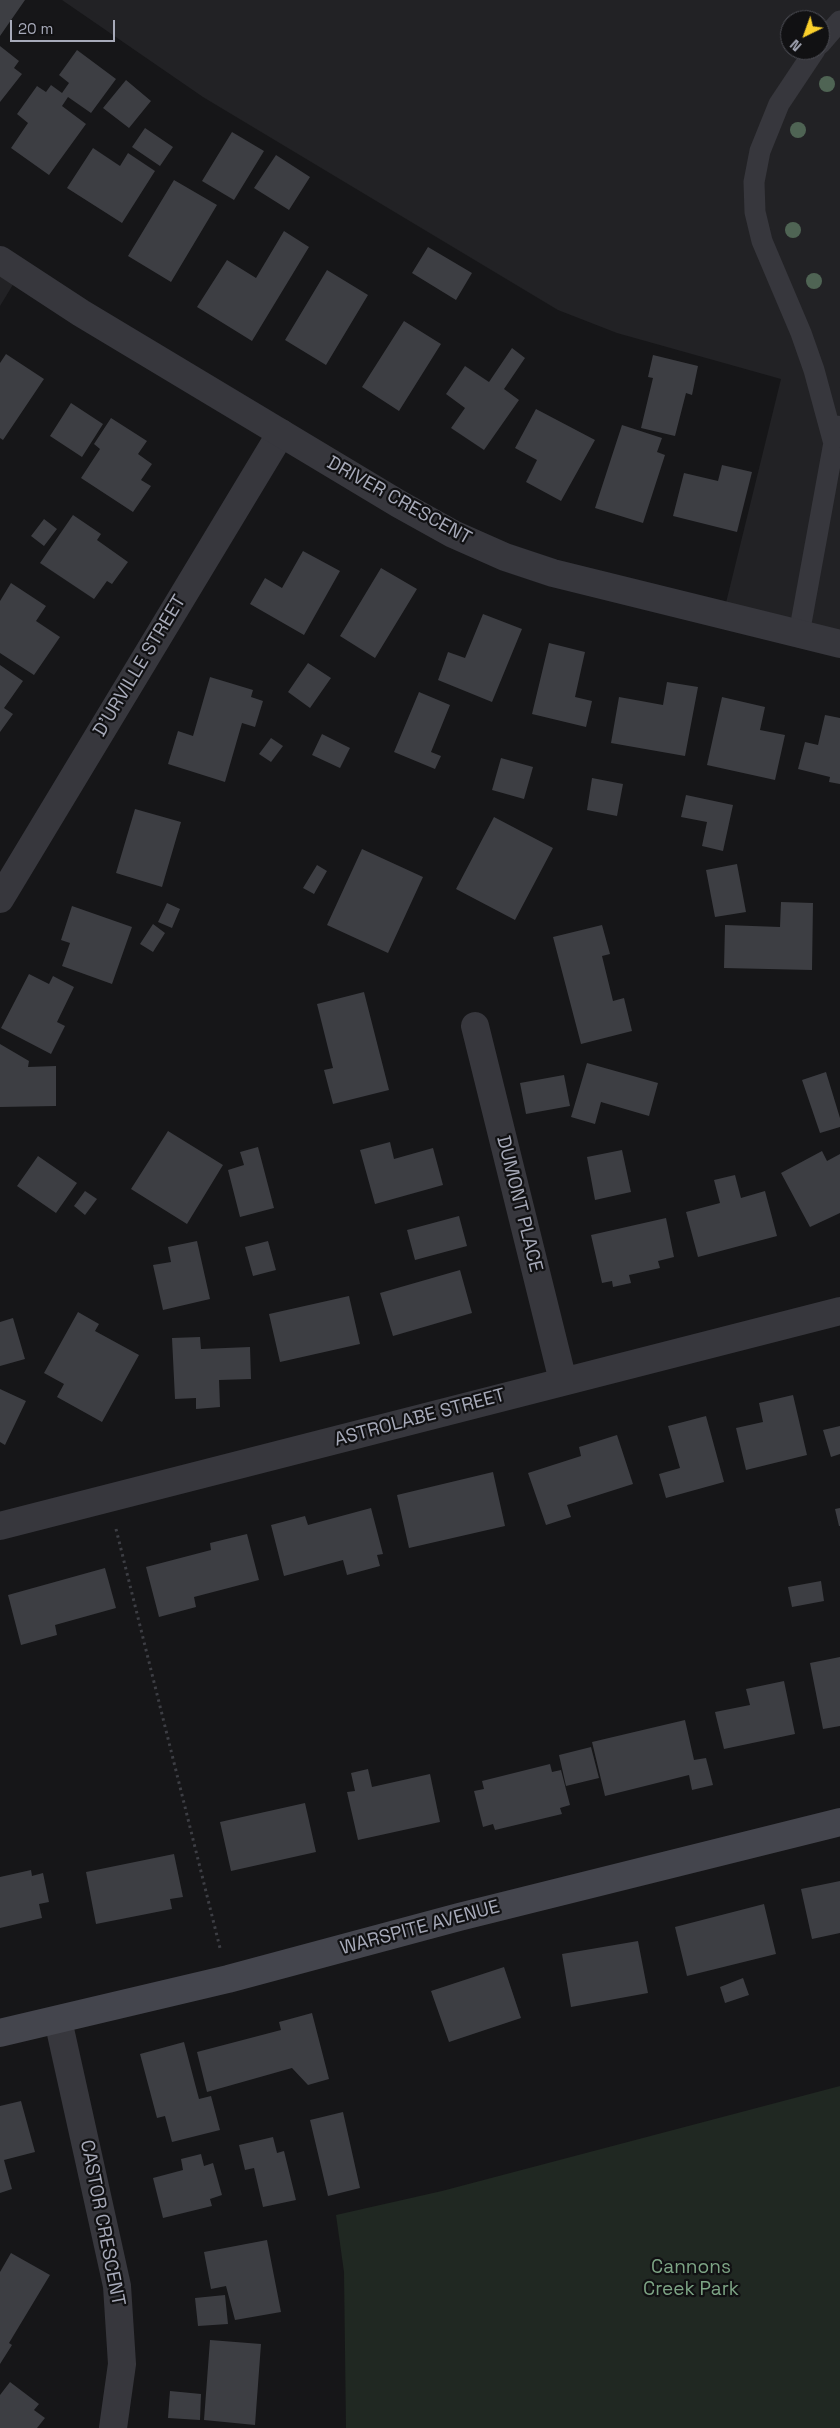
<!DOCTYPE html>
<html>
<head>
<meta charset="utf-8">
<style>
	body { margin:0 }
	#map { position:relative; width:840px; height:2428px; overflow:hidden; background:#161618; font-family:"Space Grotesk",sans-serif }
	canvas { display:block }
	.north { position:absolute; left:780px; top:10px; width:50px; height:50px; box-sizing:border-box; background:#111113; border:1px solid #4d4e55; border-radius:50%; rotate:222deg; font-size:14px; font-weight:700; line-height:20px; text-align:center; color:#a7aab9 }
	.north::after { content:''; display:block; margin:auto; width:18px; height:22px; background:#fbd02b; clip-path:polygon(50% 0,100% 100%,50% 72%,0 100%) }
	.scale { position:absolute; left:10px; top:20px; width:105px; height:22px; box-sizing:border-box; border:2px solid #a7aab9; border-top:0; padding-left:6px; font-size:15px; line-height:18px; white-space:nowrap; color:#a7aab9; -webkit-text-stroke:4px #111113; paint-order:stroke }
</style>
</head>
<body>
<div id="map">
<canvas width="840" height="2428"></canvas>
<div class="north">N</div>
<div class="scale">20 m</div>
</div>
<script>
const ctx = document.querySelector('canvas').getContext('2d');
ctx.lineJoin = 'round';
function fill(path, color) { ctx.fillStyle = color; ctx.fill(path, 'evenodd'); }
const poly = rows => new Path2D(rows.map(r => 'M' + r).join(''));
function strokePath(path, color, width, dash) { ctx.strokeStyle = color; ctx.lineWidth = width; ctx.lineCap = dash ? 'butt' : 'round'; ctx.setLineDash(dash || []); ctx.stroke(path); }
function write(font, color, halo, rows, align = 'center') {
  ctx.font = font + ' "Space Grotesk",sans-serif'; ctx.lineWidth = 4.5; ctx.setLineDash([]); ctx.textBaseline = 'middle'; ctx.strokeStyle = halo; ctx.fillStyle = color; for (const [text, x, y, turn = 0] of rows) {
    ctx.save(); ctx.translate(x, y); ctx.rotate((+turn || 0) * Math.PI / 180); ctx.textAlign = isNaN(turn) ? turn : align; if (halo) ctx.strokeText(text, 0, 0); ctx.fillText(text, 0, 0); ctx.restore();
  }
}
fill(poly([
	[62,0,840,0,840,644,723,615,781,379,617,333,558,310,203,97],
	[790,20,820,20,820,50,790,50],
	[0,260,20,273,0,306]
]), '#222225');
fill(poly([
	[840,2086,840,2428,346,2428,344,2272,336,2215,442,2191]
]), '#202822');
fill(poly([
	[0,0,25,0,0,36],
	[0,46,19,61,14,68,22,74,0,102],
	[77,50,116,79,91,113,68,97,62,106,86,124,49,175,11,148,28,123,17,114,37,86,46,92,51,85,62,93,69,83,59,75],
	[126,80,151,101,129,128,103,108],
	[145,128,173,147,160,166,132,147],
	[232,132,264,151,234,200,202,181],
	[93,148,120,166,128,153,155,171,122,223,67,188],
	[276,155,310,177,289,210,254,188],
	[174,180,217,205,171,282,128,256],
	[284,231,309,247,252,341,197,307,227,260,256,278],
	[428,247,472,273,456,300,412,273],
	[327,270,368,295,326,365,285,340],
	[404,321,441,344,399,411,362,387],
	[512,348,525,358,504,389,519,400,484,450,451,428,465,408,446,394,465,366,489,382],
	[6,354,44,379,3,440,0,438,0,363],
	[653,355,698,366,692,395,686,393,675,436,641,428,653,378,648,377],
	[71,403,103,424,82,457,50,436],
	[536,409,595,440,561,501,526,482,537,460,515,448],
	[111,418,147,441,138,454,152,464,141,480,151,486,133,512,81,478,100,449,94,444],
	[622,425,662,438,657,452,665,455,643,523,595,508],
	[722,465,752,472,737,532,673,516,684,473,718,481],
	[73,515,101,534,97,540,128,562,112,584,107,581,94,599,40,563],
	[44,519,57,529,44,546,31,536],
	[303,551,340,571,304,635,250,604,265,578,282,588],
	[381,568,417,589,375,658,340,636],
	[11,583,46,606,36,621,60,637,34,675,0,653,0,601],
	[483,614,522,629,492,702,438,680,448,652,465,658],
	[549,643,585,652,575,697,592,701,586,727,532,714],
	[308,663,331,678,310,708,288,692],
	[0,665,23,681,4,708,13,714,0,732],
	[210,677,253,690,251,697,263,701,255,727,242,723,225,782,168,764,178,731,193,736],
	[667,682,698,687,685,756,611,743,619,697,663,705],
	[419,692,450,705,431,752,441,756,435,769,394,752],
	[722,697,765,707,760,730,785,735,775,780,707,765],
	[825,715,840,718,840,784,829,782,830,777,798,769,805,742,818,745],
	[322,734,350,748,340,768,312,755],
	[271,738,283,746,271,762,259,754],
	[501,758,533,767,524,799,492,790],
	[592,778,623,784,617,816,587,810],
	[686,795,733,805,723,851,702,846,707,822,681,817],
	[135,809,181,822,162,887,116,873],
	[494,817,553,848,515,920,456,889],
	[362,849,423,877,388,953,327,925],
	[737,864,746,912,715,917,706,870],
	[317,865,327,871,314,894,303,888],
	[781,902,813,903,812,970,724,968,725,925,780,927],
	[167,903,180,909,172,928,158,922],
	[72,906,132,927,112,984,62,966,70,943,61,940],
	[153,924,165,933,153,952,140,944],
	[602,925,610,954,602,956,613,1001,624,998,632,1031,581,1044,553,937],
	[29,974,49,984,53,976,74,987,57,1022,65,1026,51,1054,1,1028],
	[364,992,389,1090,333,1104,324,1070,333,1068,317,1004],
	[0,1044,29,1061,28,1067,56,1066,56,1106,0,1107],
	[587,1063,658,1083,649,1116,601,1102,595,1124,571,1117],
	[826,1072,840,1118,840,1127,820,1133,802,1080],
	[564,1075,570,1106,526,1114,520,1083],
	[168,1131,223,1165,187,1224,131,1189],
	[390,1142,394,1159,433,1148,443,1185,375,1204,360,1150],
	[258,1147,274,1208,240,1217,228,1170,244,1165,240,1152],
	[622,1150,631,1192,595,1200,587,1157],
	[822,1151,827,1161,840,1154,840,1213,810,1227,781,1173],
	[38,1156,77,1183,56,1213,17,1186],
	[735,1175,741,1198,765,1191,777,1236,698,1257,686,1212,720,1203,714,1180],
	[85,1191,97,1199,85,1215,74,1206],
	[459,1216,467,1246,415,1260,407,1230],
	[666,1218,674,1257,658,1261,660,1268,629,1275,631,1283,613,1287,612,1281,602,1283,591,1235],
	[197,1241,210,1299,163,1310,153,1265,171,1262,168,1247],
	[268,1241,276,1270,253,1276,245,1247],
	[460,1270,472,1313,393,1336,380,1293],
	[349,1296,360,1344,280,1362,269,1314],
	[78,1312,99,1324,95,1331,139,1355,102,1422,57,1397,64,1384,44,1373],
	[13,1318,25,1359,0,1366,0,1322],
	[200,1337,201,1349,250,1347,251,1379,219,1380,220,1407,196,1409,196,1398,175,1399,172,1338],
	[0,1389,26,1401,5,1445,0,1442],
	[793,1395,807,1455,746,1470,736,1428,763,1422,759,1403],
	[706,1416,724,1482,666,1498,659,1474,680,1468,668,1426],
	[840,1426,840,1454,831,1457,823,1430],
	[617,1435,633,1484,567,1505,571,1517,546,1525,528,1473,581,1456,579,1447],
	[493,1472,505,1526,409,1548,397,1495],
	[371,1508,383,1554,377,1555,380,1566,347,1575,343,1560,284,1576,271,1525,305,1516,308,1525],
	[840,1508,840,1526,839,1526,835,1509],
	[247,1534,259,1580,194,1597,196,1607,159,1617,146,1567,211,1550,210,1543],
	[105,1568,116,1608,55,1625,57,1635,21,1645,8,1595],
	[821,1581,824,1601,792,1607,788,1587],
	[840,1657,840,1726,823,1729,810,1663],
	[784,1681,795,1734,724,1749,715,1712,750,1705,746,1689],
	[685,1720,694,1760,706,1758,713,1785,692,1790,689,1775,605,1796,592,1742],
	[591,1747,599,1778,566,1786,559,1755],
	[550,1764,552,1772,561,1770,570,1805,560,1808,562,1814,495,1830,493,1824,483,1827,474,1791,484,1789,482,1781],
	[368,1769,372,1787,430,1774,440,1822,358,1840,347,1792,355,1791,351,1773],
	[305,1803,316,1852,231,1871,220,1822],
	[174,1854,183,1897,170,1899,172,1909,96,1924,86,1872],
	[31,1870,32,1876,43,1873,49,1902,39,1904,42,1918,0,1928,0,1877],
	[840,1881,840,1933,812,1939,801,1889],
	[764,1904,776,1954,687,1976,675,1927],
	[638,1941,648,1993,571,2007,562,1954],
	[504,1967,521,2018,449,2042,431,1991],
	[743,1978,749,1995,725,2003,720,1987],
	[312,2013,329,2079,308,2085,292,2068,207,2092,197,2052,281,2030,279,2022],
	[184,2042,199,2099,211,2096,220,2130,172,2142,165,2116,157,2118,140,2054],
	[21,2101,35,2152,4,2160,12,2189,0,2193,0,2106],
	[343,2112,360,2188,328,2196,310,2120],
	[273,2137,277,2153,284,2151,296,2200,263,2207,254,2168,245,2170,239,2145],
	[201,2154,204,2166,213,2163,222,2195,210,2199,212,2206,163,2218,153,2178,183,2170,181,2159],
	[267,2240,281,2312,235,2320,226,2286,211,2289,204,2252],
	[11,2253,50,2275,9,2343,12,2345,0,2364,0,2272],
	[225,2295,228,2324,198,2326,195,2298],
	[210,2340,261,2344,255,2425,204,2420],
	[10,2382,39,2404,34,2410,45,2418,37,2428,0,2428,0,2395],
	[170,2391,201,2394,200,2420,168,2418]
]), '#3d3e43');
strokePath(poly([
	[116,1529,220,1948]
]), '#3d3e44', 3, [2.5, 4]);
strokePath(poly([
	[820,44,840,21],
	[815,50,779,104,760,151,754,182,755,212,762,241,801,333,814,370,833,440],
	[799,634,837,426]
]), '#37373d', 21);
strokePath(poly([
	[0,899,281,433],
	[475,1026,563,1381],
	[0,1526,840,1311]
]), '#37373d', 28);
strokePath(poly([
	[0,260,81,313,399,504,453,534,505,557,553,573,840,644],
	[58,2020,117,2286,122,2364,113,2428]
]), '#37373d', 28);
strokePath(poly([
	[0,2033,228,1979,459,1917,840,1822]
]), '#44454d', 28);
ctx.fillStyle = '#4f6454';
for (const [x, y] of [
	[827,84],
	[798,130],
	[793,230],
	[814,281]
]) { ctx.beginPath(); ctx.arc(x, y, 8, 0, 2 * Math.PI); ctx.fill(); }
write('19px', '#a7aab9', '#111113', [
	["DRIVER CRESCENT",399,501,29],
	["D'URVILLE STREET",140,666,-59],
	["DUMONT PLACE",519,1204,76],
	["ASTROLABE STREET",420,1418,-15],
	["WARSPITE AVENUE",420,1928,-15],
	["CASTOR CRESCENT",102,2223,79]
]);
write('19px', '#7da485', '#111113', [
	["Cannons",691,2268],
	["Creek Park",691,2290]
]);
</script>
</body>
</html>
